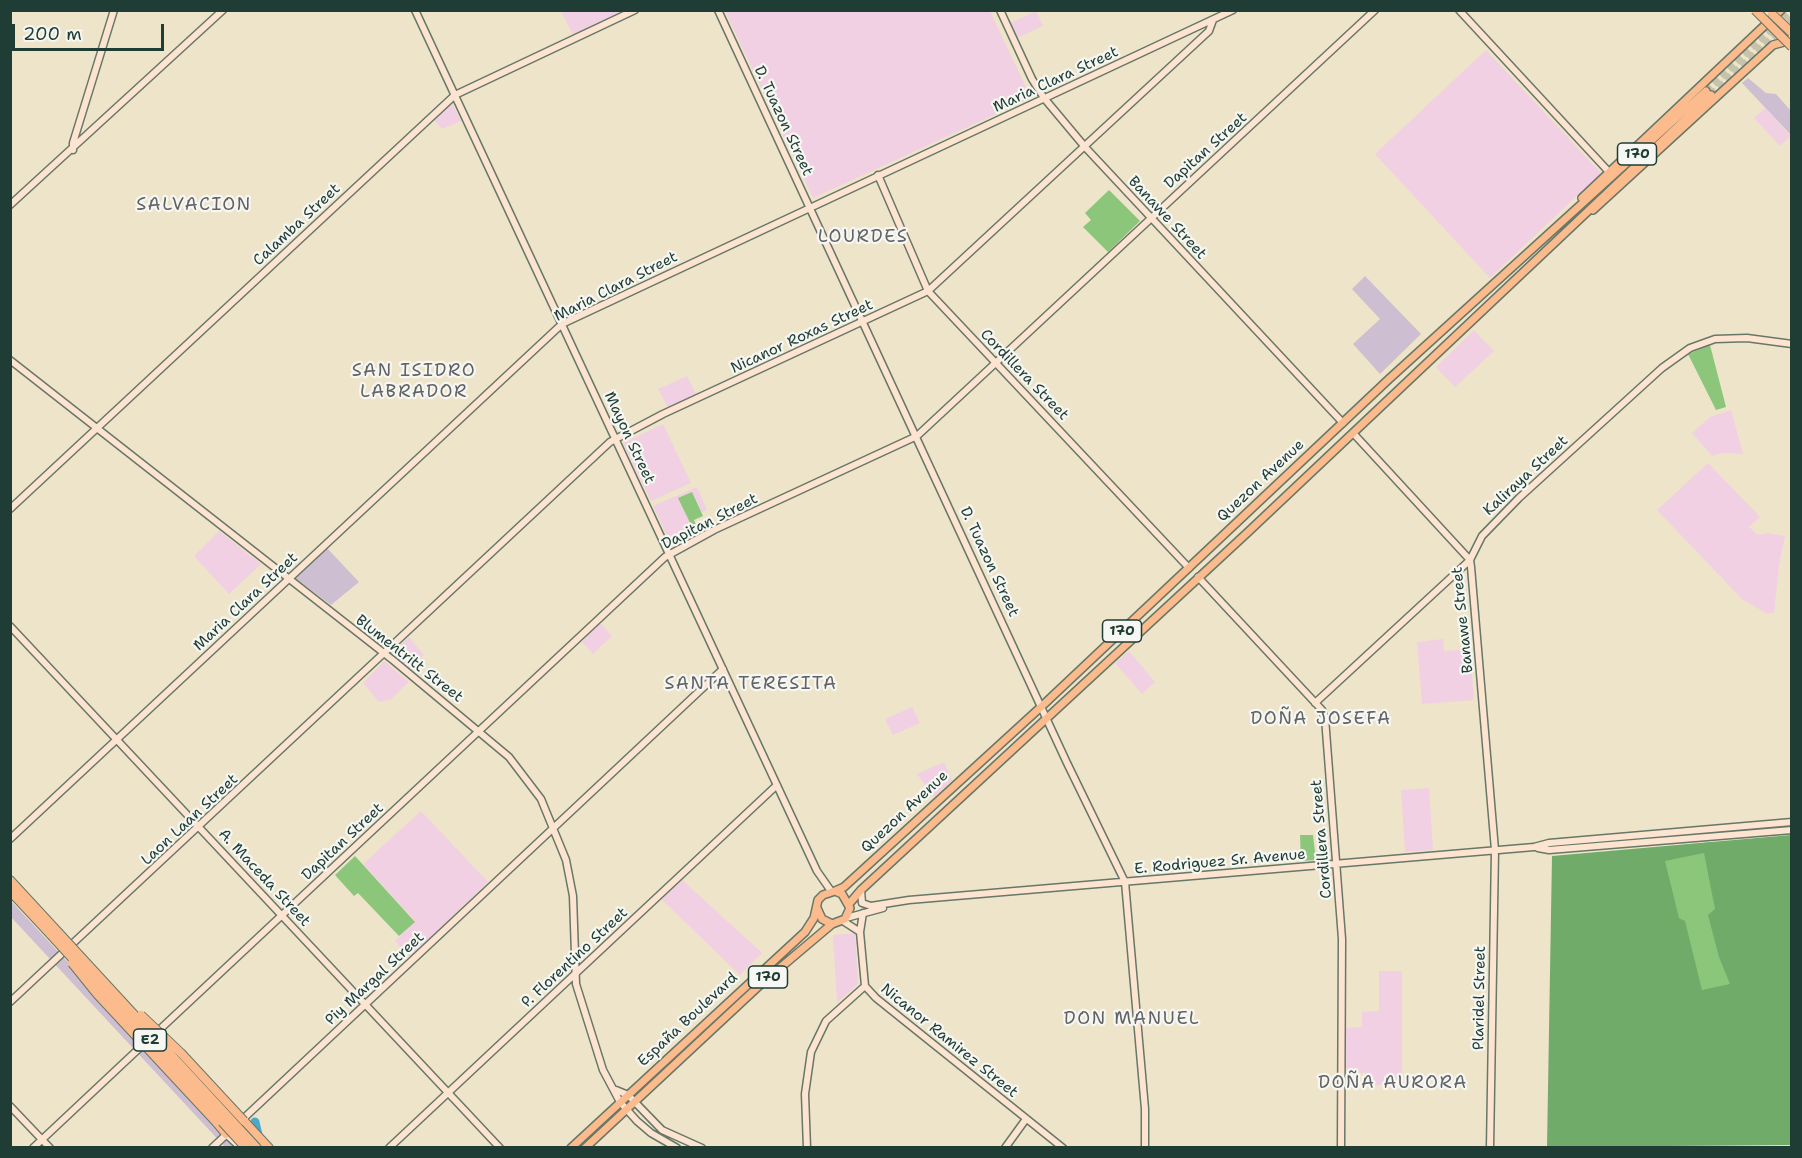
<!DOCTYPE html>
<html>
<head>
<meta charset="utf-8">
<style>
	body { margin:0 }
	#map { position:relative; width:1802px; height:1158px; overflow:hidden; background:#eee4c9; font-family:"Shantell Sans",sans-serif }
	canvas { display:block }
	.frame { position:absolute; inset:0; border:12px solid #1f3d34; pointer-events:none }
	.scale { position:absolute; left:12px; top:24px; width:152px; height:27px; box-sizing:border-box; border:3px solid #1f3d34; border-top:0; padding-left:8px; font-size:18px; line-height:21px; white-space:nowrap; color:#1f3d34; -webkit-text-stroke:4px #f6f6f2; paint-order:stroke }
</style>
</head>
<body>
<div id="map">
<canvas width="1802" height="1158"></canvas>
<div class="frame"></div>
<div class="scale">200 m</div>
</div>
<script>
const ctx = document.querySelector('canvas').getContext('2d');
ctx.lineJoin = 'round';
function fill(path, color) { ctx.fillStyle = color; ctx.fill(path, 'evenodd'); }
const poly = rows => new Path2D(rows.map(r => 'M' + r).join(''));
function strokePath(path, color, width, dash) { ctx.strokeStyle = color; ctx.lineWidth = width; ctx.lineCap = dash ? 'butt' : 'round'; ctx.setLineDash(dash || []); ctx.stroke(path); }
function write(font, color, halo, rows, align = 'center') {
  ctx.font = font + ' "Shantell Sans",sans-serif'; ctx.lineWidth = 4.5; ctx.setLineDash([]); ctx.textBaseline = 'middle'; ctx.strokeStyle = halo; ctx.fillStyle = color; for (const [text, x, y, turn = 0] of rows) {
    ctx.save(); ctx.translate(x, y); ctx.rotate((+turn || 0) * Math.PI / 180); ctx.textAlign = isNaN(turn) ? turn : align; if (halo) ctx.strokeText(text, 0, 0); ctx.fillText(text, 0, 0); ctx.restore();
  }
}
fill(poly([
	[561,11,626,11,573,35],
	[725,11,990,11,1031,98,813,198],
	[1036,11,1043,26,1017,38,1010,23],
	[1486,50,1601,173,1490,278,1375,154],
	[451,101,461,121,442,129,433,119],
	[1765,108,1791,136,1780,146,1754,118],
	[1474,330,1494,351,1455,387,1436,367],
	[687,376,696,394,668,408,658,389],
	[1731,410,1743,454,1721,453,1712,456,1692,433,1710,417],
	[663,424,691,483,651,501,623,443],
	[1708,463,1760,517,1749,527,1758,535,1768,533,1785,536,1779,565,1774,613,1766,613,1742,599,1657,510],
	[697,487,707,510,701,512,692,492,679,498,695,533,671,545,653,506],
	[219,531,261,564,229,594,194,556],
	[600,623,612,636,593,654,582,642],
	[409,637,424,655,409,669,392,653],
	[1443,639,1444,651,1470,649,1474,700,1422,704,1417,642],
	[1129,651,1155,682,1142,694,1115,663],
	[384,661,409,682,390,700,379,702,363,683],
	[912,707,920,723,893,735,885,719],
	[944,762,952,780,934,797,917,774],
	[1429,788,1433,850,1405,852,1401,790],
	[421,811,488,882,410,957,395,941,415,921,363,864],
	[680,878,762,953,740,975,659,897],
	[855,933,858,984,837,1003,833,935],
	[1379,971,1402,971,1402,1085,1365,1085,1365,1073,1349,1072,1346,1067,1346,1028,1362,1027,1362,1012,1379,1011]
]), '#f1d0e3');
fill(poly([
	[1748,78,1766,93,1776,94,1791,111,1791,135,1742,83],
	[1365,276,1421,334,1380,374,1353,344,1380,319,1352,289],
	[326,547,359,582,331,605,294,577],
	[11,901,240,1147,225,1147,11,917]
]), '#cebed1');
fill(poly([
	[1109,190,1140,221,1108,252,1083,227,1091,220,1085,213],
	[1710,345,1726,407,1716,410,1688,354],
	[692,492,703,516,694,520,699,532,695,533,678,498],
	[1300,835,1313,835,1316,860,1301,861],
	[1712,842,1742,989,1690,1000,1655,848],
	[355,856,415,922,399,936,358,893,354,896,335,875]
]), '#8cc67a');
fill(poly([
	[1791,835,1791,1145,1547,1147,1552,856],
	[1704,853,1715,909,1708,915,1719,957,1730,984,1702,990,1685,921,1679,918,1665,861]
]), '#71ab6a');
strokePath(poly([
	[255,1122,261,1148]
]), '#4baaca', 9);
strokePath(poly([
	[1706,91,1791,10],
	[1711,95,1792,19]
]), '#c5c3ab', 7, [7, 3.5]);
const secondary = poly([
	[415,10,817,871,831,891],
	[718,10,1067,763,1125,882,1145,1109,1145,1148],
	[1000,10,1032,79,1044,98,1085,147,1343,423],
	[1459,10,1609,172],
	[73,150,73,143,114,10],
	[878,175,928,291,1189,568],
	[10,205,223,10],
	[10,360,394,661,509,757,541,799,566,860,573,896,576,984,603,1070,620,1102,637,1121,651,1133,677,1148],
	[1353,433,1470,560,1471,567,1495,850,1490,1148],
	[10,509,455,95,635,10],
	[1198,577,1322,710,1325,718,1342,939,1341,1148],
	[10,626,500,1148],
	[1315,703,1470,560,1482,536,1519,498,1662,368,1690,348,1715,339,1747,338,1792,344],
	[10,839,562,324,1233,10],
	[1538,848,1549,850,1792,830],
	[861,890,862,903,871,906,909,900,1534,847,1549,843,1792,822],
	[863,913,860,932,865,986,876,998,1063,1148],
	[846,918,883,908],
	[843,921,860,932],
	[10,1002,610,442,663,414,928,291,1209,31,1213,20],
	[157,1032,665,557,714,530,917,436,1375,10],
	[616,1090,628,1095,662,1130,702,1148],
	[10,1106,50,1148],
	[226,1134,241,1148],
	[33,1148,147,1041],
	[212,1148,723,669],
	[389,1148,777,785],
	[807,1148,805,1094,811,1052,826,1021,865,986],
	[1005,1148,1026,1119]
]);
const primary = poly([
	[1582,198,1781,10],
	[1593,210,1773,45,1784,42],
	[835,891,844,887,1042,706,1389,379,1706,91],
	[849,904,861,890,1247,533,1711,95],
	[571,1148,805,932,814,918,818,900,823,895,835,891,842,894,850,908,845,919,832,924,822,919,817,908],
	[585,1148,761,984,832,924]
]);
const highway = poly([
	[10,880,58,932],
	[10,891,51,935],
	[244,1121,269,1148],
	[216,1122,226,1134]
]);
strokePath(secondary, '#677768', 9);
strokePath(primary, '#677768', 10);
strokePath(highway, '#677768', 10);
strokePath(secondary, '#fde4d1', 6);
strokePath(primary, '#fbbb8d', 7);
strokePath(highway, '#fbbb8d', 8);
const highwayBridge = poly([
	[1755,10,1792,47],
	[1772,14,1792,33],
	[58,932,257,1148],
	[51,935,246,1148],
	[72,963,97,994,216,1122],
	[141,1015,181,1053,244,1121]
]);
strokePath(highwayBridge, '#677768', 10, []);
strokePath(highwayBridge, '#fbbb8d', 8);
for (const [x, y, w] of [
	[1637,154,39],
	[1122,631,39],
	[768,977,39],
	[150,1040,33]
]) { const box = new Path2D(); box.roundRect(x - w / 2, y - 11, w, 22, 4.5); ctx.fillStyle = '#f6f6f2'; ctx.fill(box); strokePath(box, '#1f3d34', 1.5); }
write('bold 14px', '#1f3d34', null, [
	["170",1637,154],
	["170",1122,631],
	["170",768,977],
	["E2",150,1040]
]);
write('15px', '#1f3d34', '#f6f6f2', [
	["Maria Clara Street",1056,80,-25],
	["D. Tuazon Street",783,121,65],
	["Dapitan Street",1206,151,-42],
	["Banawe Street",1167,218,47],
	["Calamba Street",297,225,-43],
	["Maria Clara Street",616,287,-27],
	["Nicanor Roxas Street",802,337,-25],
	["Cordillera Street",1024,375,46],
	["Mayon Street",629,438,65],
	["Kaliraya Street",1526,476,-43],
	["Quezon Avenue",1261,481,-43],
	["Dapitan Street",710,522,-27],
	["D. Tuazon Street",989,562,65],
	["Maria Clara Street",246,602,-43],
	["Banawe Street",1463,620,-96],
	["Blumentritt Street",409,659,38],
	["Quezon Avenue",905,812,-43],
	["Laon Laan Street",190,820,-43],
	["Cordillera Street",1322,839,-95],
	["Dapitan Street",343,842,-43],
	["E. Rodriguez Sr. Avenue",1220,862,-5],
	["A. Maceda Street",264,878,47],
	["P. Florentino Street",575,958,-43],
	["Piy Margal Street",375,979,-43],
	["Plaridel Street",1480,998,-89],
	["España Boulevard",688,1020,-43],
	["Nicanor Ramirez Street",949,1041,39]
]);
ctx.letterSpacing = '1.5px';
write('18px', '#606263', '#f6f6f2', [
	["SALVACION",194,205],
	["LOURDES",863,237],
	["SAN ISIDRO",414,371],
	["LABRADOR",414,392],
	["SANTA TERESITA",751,684],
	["DOÑA JOSEFA",1321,719],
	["DON MANUEL",1132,1019],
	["DOÑA AURORA",1393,1083]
]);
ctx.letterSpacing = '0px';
</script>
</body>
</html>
